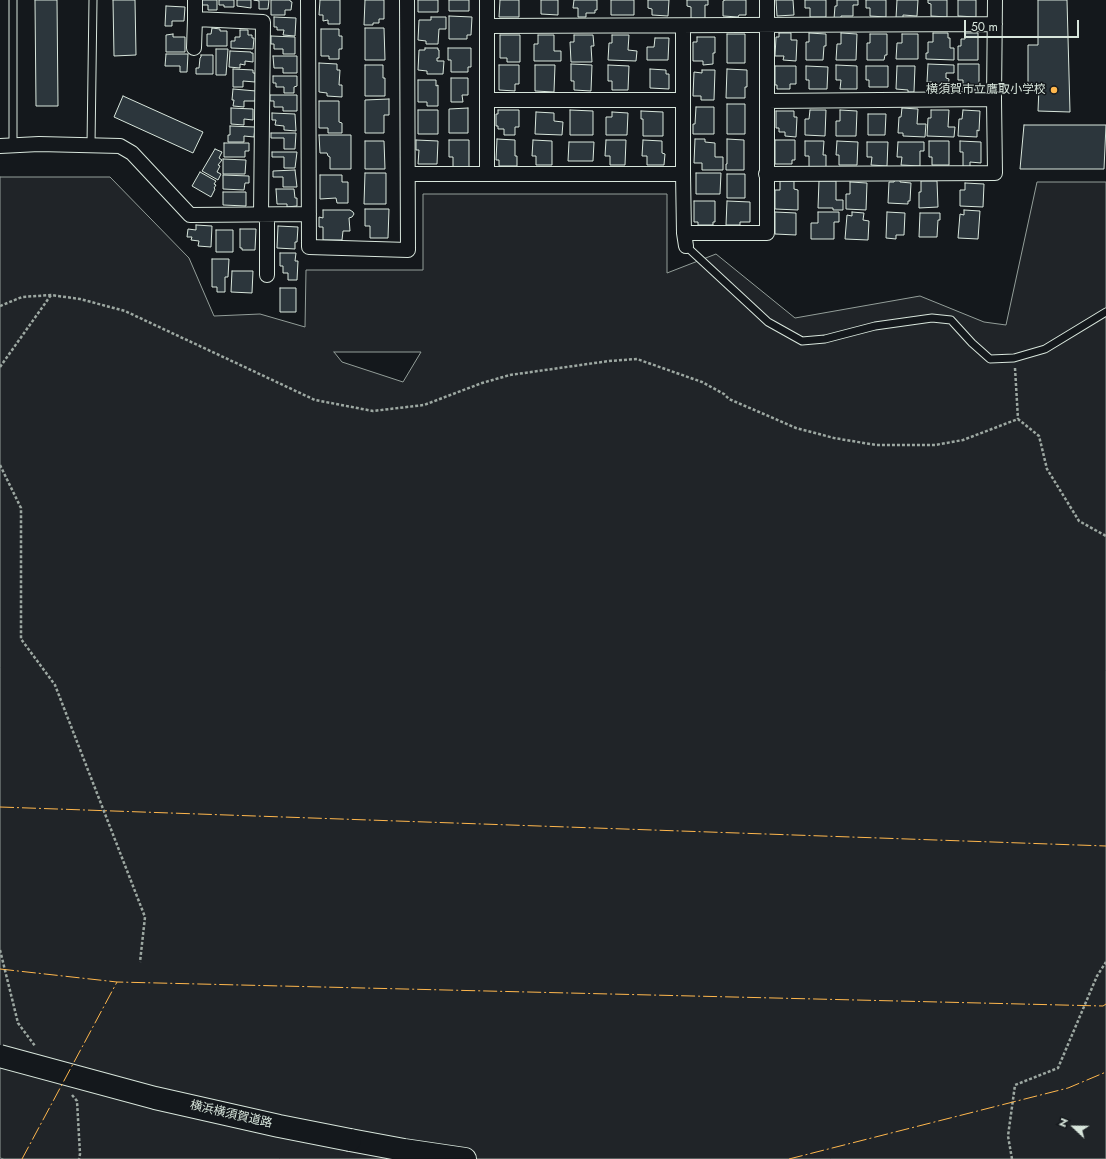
<!DOCTYPE html>
<html>
<head>
<meta charset="utf-8">
<style>
	body { margin:0 }
	#map { position:relative; width:1106px; height:1159px; overflow:hidden; background:#14181c; font-family:Jost,sans-serif }
	canvas { display:block }
	.north { position:absolute; left:1054px; top:1107px; width:40px; height:40px; -webkit-text-stroke:3px #14181c; paint-order:stroke; rotate:292deg; font-size:11px; font-weight:700; line-height:16px; text-align:center; color:#d8e6dc }
	.north::after { content:''; display:block; margin:auto; width:14px; height:18px; background:#d8e6dc; clip-path:polygon(50% 0,100% 100%,50% 72%,0 100%) }
	.scale { position:absolute; left:964px; top:20px; width:115px; height:18px; box-sizing:border-box; border:2px solid #d8e6dc; border-top:0; padding-left:5px; font-size:12px; line-height:14px; white-space:nowrap; color:#d8e6dc; -webkit-text-stroke:3px #14181c; paint-order:stroke }
</style>
</head>
<body>
<div id="map">
<canvas width="1106" height="1159"></canvas>
<div class="north">N</div>
<div class="scale">50 m</div>
</div>
<script>
const ctx = document.querySelector('canvas').getContext('2d');
ctx.lineJoin = 'round';
function fill(path, color) { ctx.fillStyle = color; ctx.fill(path, 'evenodd'); }
const poly = rows => new Path2D(rows.map(r => 'M' + r).join(''));
function strokePath(path, color, width, dash) { ctx.strokeStyle = color; ctx.lineWidth = width; ctx.lineCap = dash ? 'butt' : 'round'; ctx.setLineDash(dash || []); ctx.stroke(path); }
function write(font, color, halo, rows, align = 'center') {
  ctx.font = font + ' Jost,"Noto Sans JP",sans-serif'; ctx.lineWidth = 3; ctx.setLineDash([]); ctx.textBaseline = 'middle'; ctx.strokeStyle = halo; ctx.fillStyle = color; for (const [text, x, y, turn = 0] of rows) {
    ctx.save(); ctx.translate(x, y); ctx.rotate((+turn || 0) * Math.PI / 180); ctx.textAlign = isNaN(turn) ? turn : align; if (halo) ctx.strokeText(text, 0, 0); ctx.fillText(text, 0, 0); ctx.restore();
  }
}
const green = poly([
	[0,177,110,177,189,258,214,316,260,314,305,327,306,270,423,270,423,194,667,194,667,273,716,254,795,318,920,296,984,322,1006,325,1037,182,1106,182,1106,1159,4,1159,0,1158,0,177],
	[334,352,421,352,403,382,342,362,334,352]
]);
fill(green, '#202428');
strokePath(green, '#939e99', 1);
const building = poly([
	[35,0,57,0,58,106,36,106,35,0],
	[113,0,135,0,136,55,114,56,113,0],
	[201,0,217,0,217,10,208,10,208,5,201,5,201,0],
	[219,0,234,0,234,7,224,7,224,5,219,5,219,0],
	[237,0,251,0,251,8,237,6,237,0],
	[254,0,269,0,268,9,259,9,259,1,254,0],
	[271,0,290,0,290,1,292,2,291,10,285,10,285,15,271,15,271,0],
	[320,0,340,0,340,24,328,24,328,20,323,21,323,15,319,15,320,0],
	[365,0,384,0,384,19,379,19,379,23,373,23,373,25,364,25,365,0],
	[418,0,438,0,438,12,418,12,418,0],
	[449,0,469,0,469,11,449,11,449,0],
	[500,0,519,0,519,17,499,17,500,0],
	[541,0,558,0,558,15,541,14,541,0],
	[574,0,597,0,597,10,595,10,595,13,586,13,586,17,578,17,578,8,573,8,574,0],
	[611,0,634,0,634,15,611,15,611,0],
	[648,0,669,0,668,16,652,15,652,9,648,8,648,0],
	[687,0,708,0,708,5,705,5,705,19,691,19,691,7,687,6,687,0],
	[725,0,746,0,746,15,739,15,738,17,723,16,723,1,725,0],
	[776,0,793,0,794,15,777,16,776,0],
	[805,0,826,0,826,17,810,17,810,8,805,8,805,0],
	[837,0,858,0,858,5,853,5,853,16,841,16,841,19,834,19,835,6,837,6,837,0],
	[866,0,886,0,886,17,870,16,870,8,866,8,866,0],
	[897,0,918,0,917,16,903,15,903,18,896,18,897,0],
	[928,0,947,0,947,17,931,16,931,4,928,3,928,0],
	[958,0,976,0,976,17,958,16,958,0],
	[1038,0,1067,0,1070,112,1038,111,1039,87,1028,85,1028,45,1038,45,1038,0],
	[166,6,185,7,184,21,172,21,172,26,165,26,166,6],
	[449,16,472,17,471,35,467,35,467,39,449,39,449,16],
	[274,17,296,18,295,36,283,35,284,30,277,30,277,27,274,27,274,17],
	[431,17,446,17,446,29,439,29,438,44,426,44,426,41,418,40,419,20,431,20,431,17],
	[212,28,220,29,220,31,227,31,227,46,207,46,207,34,211,34,212,28],
	[365,28,384,28,385,60,365,60,365,28],
	[321,29,339,29,339,36,342,36,342,49,339,49,339,59,329,59,329,56,321,56,321,29],
	[240,30,248,30,248,35,252,35,252,38,254,38,253,49,231,48,231,41,235,41,235,37,240,37,240,30],
	[779,33,791,33,791,40,797,40,796,61,783,60,784,56,775,56,776,37,779,37,779,33],
	[809,33,826,34,826,46,824,46,823,60,806,60,806,42,809,42,809,33],
	[841,33,857,34,856,60,836,60,837,44,841,44,841,33],
	[933,33,948,33,948,38,950,38,950,48,954,48,954,60,926,59,926,53,928,53,928,42,933,42,933,33],
	[965,33,978,33,978,60,958,60,958,46,961,46,961,39,965,39,965,33],
	[173,34,173,37,185,37,185,52,166,52,166,35,173,34],
	[727,34,745,34,745,63,727,63,727,34],
	[870,34,887,34,887,55,885,55,884,60,867,60,867,43,870,43,870,34],
	[902,34,918,34,918,59,896,59,897,43,902,43,902,34],
	[500,35,520,35,520,62,507,62,507,58,500,58,500,35],
	[538,35,554,35,554,51,561,51,561,61,534,61,534,44,538,44,538,35],
	[574,35,593,35,594,46,591,46,592,62,571,62,570,42,574,42,574,35],
	[612,35,629,35,628,50,637,51,636,61,608,60,609,43,612,43,612,35],
	[271,36,295,37,295,54,283,54,283,49,274,49,274,44,271,44,271,36],
	[697,37,715,37,715,53,713,53,713,64,703,65,703,61,693,61,693,42,697,42,697,37],
	[655,38,669,38,668,60,647,60,647,47,654,47,655,38],
	[425,48,438,48,438,50,439,50,439,58,437,58,437,61,444,61,443,74,427,74,427,71,418,70,419,50,425,50,425,48],
	[448,48,471,48,471,67,468,67,468,72,451,72,451,60,448,60,448,48],
	[216,49,228,49,226,75,216,75,216,49],
	[230,51,251,52,251,53,253,53,253,62,245,61,245,65,240,64,240,68,229,67,230,51],
	[166,54,188,54,187,72,180,72,180,66,165,66,166,54],
	[201,55,213,55,213,74,196,74,196,68,199,68,200,58,201,57,201,55],
	[273,56,297,56,297,73,283,73,283,68,274,68,273,56],
	[319,63,337,64,337,70,340,70,339,85,342,85,342,97,327,96,327,93,319,92,319,63],
	[571,64,592,65,591,91,574,90,574,81,571,81,571,64],
	[928,64,954,65,954,73,946,73,946,78,949,79,948,90,932,90,932,82,927,82,928,64],
	[958,64,979,64,979,90,963,90,963,80,958,80,958,64],
	[365,65,383,65,383,78,385,78,385,96,365,96,365,65],
	[499,65,519,65,519,84,515,84,515,91,499,90,499,65],
	[535,65,555,65,554,92,535,91,535,65],
	[608,65,629,66,628,90,612,90,612,81,608,81,608,65],
	[836,65,857,66,857,89,840,89,841,80,836,80,836,65],
	[775,66,796,66,796,84,790,84,790,89,777,89,777,85,775,85,775,66],
	[806,66,828,67,827,89,809,89,809,80,806,80,806,66],
	[866,66,888,66,888,87,869,87,869,80,866,80,866,66],
	[897,66,915,66,914,92,908,92,908,90,896,89,897,66],
	[233,69,253,70,253,73,255,73,255,82,243,81,243,87,233,87,233,69],
	[650,69,666,70,666,74,669,74,669,89,650,88,650,69],
	[727,69,747,70,747,87,745,87,745,98,726,98,727,69],
	[702,70,715,70,714,100,701,100,701,96,693,96,694,72,702,73,702,70],
	[273,76,297,76,297,86,294,87,294,93,284,93,284,87,276,87,276,83,273,83,273,76],
	[451,78,468,78,468,95,462,95,463,102,451,102,451,78],
	[418,80,436,80,436,86,438,85,438,106,427,106,427,102,418,102,418,80],
	[233,89,256,91,255,101,244,101,244,107,233,106,234,100,232,100,233,89],
	[270,95,297,95,297,111,283,111,283,107,274,107,274,101,270,101,270,95],
	[123,96,203,132,193,153,114,117,123,96],
	[389,99,389,115,384,115,384,133,365,133,365,100,389,99],
	[319,101,339,101,339,122,342,123,342,133,328,133,328,128,319,128,319,101],
	[727,104,745,104,745,134,727,134,727,104],
	[696,107,714,107,714,134,693,134,693,124,695,124,696,107],
	[231,108,253,109,253,120,244,119,244,125,231,124,231,108],
	[468,108,468,133,449,133,449,109,468,108],
	[902,108,918,109,917,124,926,124,925,137,903,136,903,133,898,133,899,117,901,117,902,108],
	[418,110,438,110,438,134,418,134,418,110],
	[498,110,519,110,519,127,515,127,515,135,504,135,504,129,498,129,498,126,496,126,496,114,498,114,498,110],
	[570,110,593,111,593,135,570,135,570,110],
	[810,110,826,110,825,136,805,135,805,119,809,119,810,110],
	[840,110,857,111,856,136,836,136,836,121,840,121,840,110],
	[931,110,949,110,948,127,955,127,954,137,927,136,928,118,931,118,931,110],
	[963,110,980,111,979,131,977,130,977,137,958,136,959,119,962,119,963,110],
	[641,111,663,112,663,136,643,136,643,119,641,119,641,111],
	[776,111,794,111,794,117,797,117,796,137,785,136,785,132,779,132,779,128,776,128,776,111],
	[536,112,554,113,554,121,563,122,562,135,535,134,536,112],
	[612,112,628,113,627,135,606,135,606,117,612,117,612,112],
	[272,113,295,114,296,131,284,130,284,126,275,125,276,120,272,120,272,113],
	[868,114,886,114,885,135,868,135,868,114],
	[1024,125,1106,125,1104,169,1020,169,1024,125],
	[230,126,255,127,254,137,244,136,244,142,228,142,228,135,230,135,230,126],
	[271,133,296,133,295,149,284,149,284,138,271,138,271,133],
	[319,135,351,135,351,169,330,169,330,157,328,156,327,153,320,153,319,135],
	[497,139,515,140,515,156,517,156,517,166,499,166,499,160,496,160,497,139],
	[695,139,705,139,705,142,715,143,715,157,723,157,723,170,702,170,702,163,694,163,695,139],
	[727,139,744,140,744,170,726,170,726,164,727,164,727,139],
	[416,140,438,141,437,164,418,164,419,150,416,150,416,140],
	[449,140,469,140,469,168,453,167,453,157,449,157,449,140],
	[533,140,552,141,552,165,536,165,536,156,532,156,533,140],
	[606,140,626,140,625,165,610,165,610,156,605,156,606,140],
	[643,140,662,141,662,153,665,154,664,165,647,165,647,156,642,156,643,140],
	[775,140,795,140,795,160,792,160,792,164,775,164,775,140],
	[365,141,384,141,385,169,365,169,365,141],
	[805,141,824,141,823,155,826,155,826,168,809,168,809,156,805,156,805,141],
	[837,141,858,142,857,165,839,165,839,155,836,155,837,141],
	[929,141,949,141,949,165,932,165,932,157,929,157,929,141],
	[960,141,981,142,981,163,970,162,970,167,963,167,963,152,960,152,960,141],
	[569,142,594,142,593,161,568,161,569,142],
	[867,142,888,142,887,166,871,165,872,157,867,157,867,142],
	[898,142,924,142,924,151,920,151,920,166,901,165,902,157,897,157,898,142],
	[224,143,249,143,249,151,245,151,245,157,224,157,224,143],
	[215,149,222,152,219,158,222,160,218,165,220,166,217,172,221,174,218,180,202,171,215,149],
	[272,152,297,152,295,168,284,168,284,157,272,157,272,152],
	[223,159,246,160,245,174,223,174,223,159],
	[295,170,297,187,283,187,283,177,273,177,273,171,295,170],
	[200,172,216,181,214,184,216,185,214,188,215,189,211,197,192,186,200,172],
	[365,173,386,173,386,204,364,204,365,173],
	[696,173,721,173,720,194,696,194,696,173],
	[727,174,745,174,745,198,727,198,727,174],
	[223,175,249,176,249,183,245,183,244,190,223,189,223,175],
	[320,175,342,175,342,182,348,182,348,203,337,203,336,198,320,199,320,175],
	[895,180,900,180,900,182,911,183,910,201,908,201,908,204,888,203,889,182,894,182,895,180],
	[780,181,794,181,794,189,798,190,798,210,775,209,775,190,780,190,780,181],
	[819,181,836,181,836,200,843,200,843,210,833,210,833,208,818,208,819,181],
	[921,181,937,181,938,207,919,208,919,192,921,192,921,181],
	[850,182,867,183,866,210,846,209,846,194,850,194,850,182],
	[965,183,984,184,983,207,960,206,960,190,965,190,965,183],
	[276,189,294,189,295,198,297,198,297,206,287,207,287,204,277,204,276,189],
	[223,192,246,192,246,206,223,205,223,192],
	[694,201,715,201,715,222,713,222,713,225,698,225,698,222,694,222,694,201],
	[727,201,750,202,750,222,740,222,740,225,726,225,727,201],
	[365,209,389,209,388,238,370,238,370,226,365,226,365,209],
	[323,210,350,210,353,212,354,214,352,217,349,218,350,231,343,231,342,240,323,240,323,227,319,227,319,217,323,218,323,210],
	[964,210,980,211,978,239,958,238,960,214,964,215,964,210],
	[775,212,796,213,796,235,775,234,775,212],
	[818,212,839,212,839,222,834,222,834,239,811,239,811,223,818,223,818,212],
	[852,212,864,213,863,220,869,221,868,240,845,239,847,215,852,216,852,212],
	[887,212,905,213,904,235,896,235,896,239,886,238,887,212],
	[920,213,940,213,940,220,938,220,937,237,919,237,920,213],
	[196,225,212,226,211,247,198,246,199,241,191,240,192,237,187,237,188,229,196,230,196,225],
	[278,226,298,227,297,242,295,242,295,249,277,248,278,226],
	[240,229,256,229,255,250,242,250,242,248,240,248,240,229],
	[216,230,233,230,233,252,216,252,216,230],
	[280,253,296,253,295,261,298,261,297,280,288,280,288,273,283,273,283,266,280,266,280,253],
	[212,259,229,259,228,277,225,277,225,292,217,292,217,287,212,287,212,259],
	[232,271,253,271,252,293,231,292,232,271],
	[280,288,296,288,296,312,280,312,280,288]
]);
fill(building, '#2c363c');
strokePath(building, '#d8e6dc', 1);
const service = poly([
	[13,145,13,0],
	[91,145,93,0],
	[686,246,768,322,802,341,825,339,875,326,932,318,951,320,972,343,990,359,1014,358,1045,349,1106,312]
]);
const minor = poly([
	[195,0,195,19,263,22,261,215],
	[308,0,309,247,408,250,407,0],
	[487,26,995,24],
	[683,26,683,174,684,233,686,246],
	[194,48,195,19],
	[487,100,683,100],
	[767,101,994,99],
	[0,146,39,144,120,146,132,153,190,215,309,214],
	[408,174,683,174],
	[487,174,487,0],
	[766,174,995,173,994,99,995,0],
	[267,215,267,275],
	[684,233,767,233,767,0]
]);
const motorway = poly([
	[350,1140,404,1150,465,1159]
]);
strokePath(service, '#d8e6dc', 9);
strokePath(minor, '#d8e6dc', 16);
strokePath(motorway, '#d8e6dc', 24);
strokePath(poly([
	[0,306,22,297,51,295,80,299,125,311,315,400,373,411,424,405,482,383,510,375,609,361,637,359,702,382,724,394,729,399,796,428,834,438,876,445,935,445,963,440,1018,419,1039,436,1047,469,1079,521,1106,536],
	[0,367,51,295],
	[1015,368,1018,419],
	[0,465,21,508,21,639,55,685,145,917,140,962],
	[0,950,18,1023,35,1046],
	[72,1095,77,1101,80,1154,79,1159],
	[1012,1159,1008,1136,1015,1085,1058,1068,1097,976,1106,962]
]), '#9da8a2', 2.5, [3, 2]);
strokePath(service, '#14181c', 7);
strokePath(minor, '#14181c', 14);
strokePath(motorway, '#14181c', 22);
const motorwayBridge = poly([
	[0,1056,155,1098,279,1126,350,1140]
]);
strokePath(motorwayBridge, '#d8e6dc', 24, []);
strokePath(motorwayBridge, '#14181c', 22);
strokePath(poly([
	[0,807,1106,846],
	[0,969,117,982,1103,1006,1106,1004],
	[22,1159,117,982],
	[789,1159,1068,1088,1106,1072]
]), '#ffb74d', 1, [14, 3, 2, 3]);
for (const [x, y, r, color] of [
	[1054,90,4,"#ffb74d"]
]) { const dot = new Path2D(); dot.arc(x, y, r, 0, 2 * Math.PI); ctx.fillStyle = color; ctx.fill(dot); strokePath(dot, '#14181c', 1.5); }
write('12px', '#d8e6dc', '#14181c', [
	["横須賀市立鷹取小学校",1046,90]
], 'right');
write('12px', '#d8e6dc', '#14181c', [
	["横浜横須賀道路",231,1115,13]
]);
</script>
</body>
</html>
